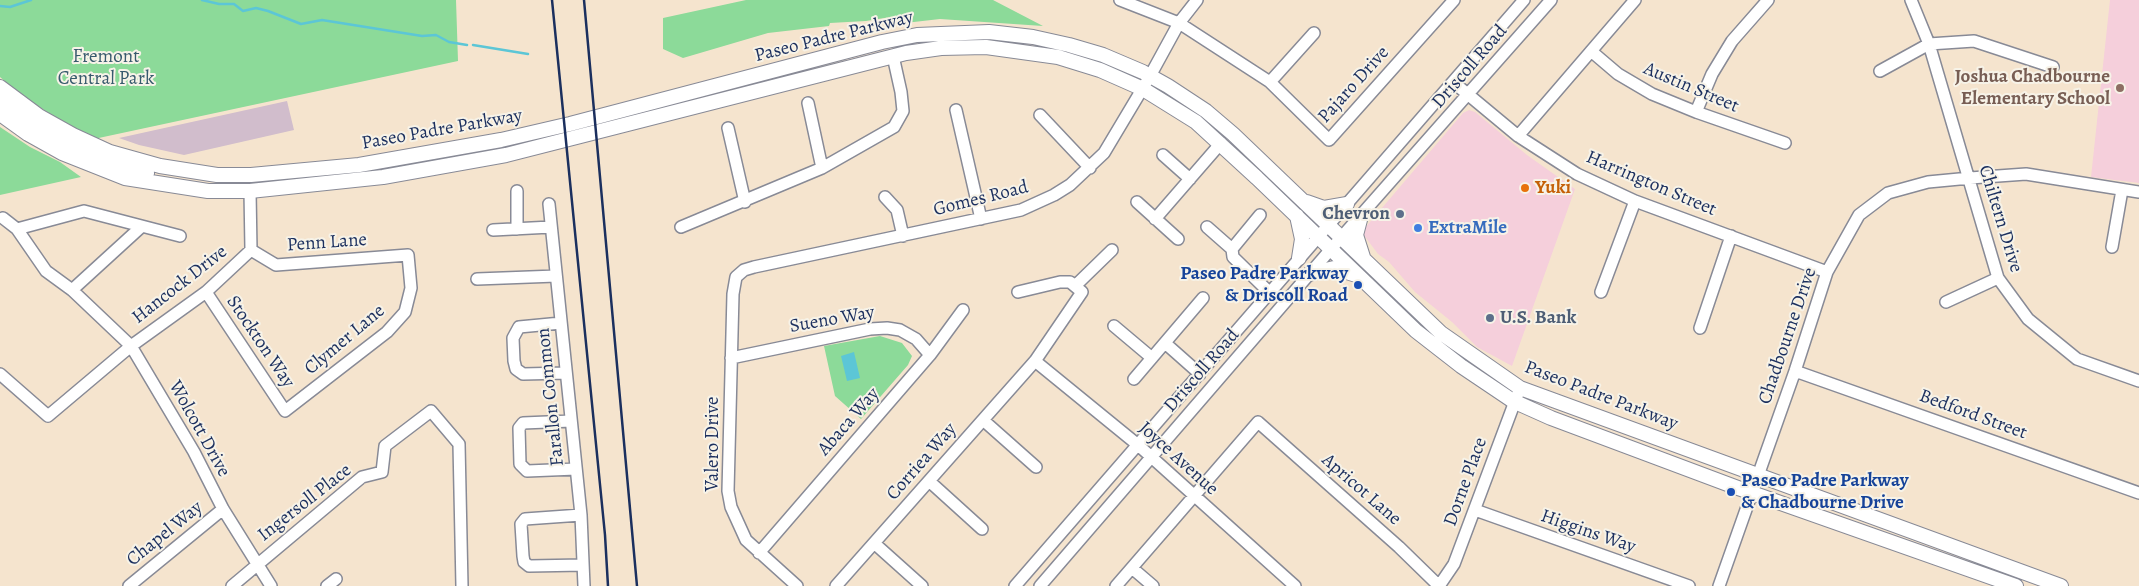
<!DOCTYPE html>
<html>
<head>
<meta charset="utf-8">
<style>
	body { margin:0 }
	canvas { display:block; background:#f5e4ce }
</style>
</head>
<body>
<canvas width="2139" height="586"></canvas>
<script>
const ctx = document.querySelector('canvas').getContext('2d');
ctx.lineJoin = 'round';
function fill(path, color) { ctx.fillStyle = color; ctx.fill(path, 'evenodd'); }
const poly = rows => new Path2D(rows.map(r => 'M' + r).join(''));
function strokePath(path, color, width, dash) { ctx.strokeStyle = color; ctx.lineWidth = width; ctx.lineCap = dash ? 'butt' : 'round'; ctx.setLineDash(dash || []); ctx.stroke(path); }
function write(font, color, halo, rows, align = 'center') {
  ctx.font = font + ' Alegreya,serif'; ctx.lineWidth = 4; ctx.setLineDash([]); ctx.textBaseline = 'middle'; ctx.strokeStyle = halo; ctx.fillStyle = color; for (const [text, x, y, turn = 0] of rows) {
    ctx.save(); ctx.translate(x, y); ctx.rotate((+turn || 0) * Math.PI / 180); ctx.textAlign = isNaN(turn) ? turn : align; if (halo) ctx.strokeText(text, 0, 0); ctx.fillText(text, 0, 0); ctx.restore();
  }
}
fill(poly([
	[2110,0,2139,0,2139,183,2091,177],
	[1469,110,1475,112,1527,155,1575,189,1512,366,1477,347,1452,322,1415,292,1389,262,1378,254,1363,234,1364,229,1463,113]
]), '#f5cfdb');
fill(poly([
	[287,101,294,130,184,155,139,145,119,138]
]), '#d1bdcc');
fill(poly([
	[0,0,456,0,458,61,94,139,59,120,16,91,0,77],
	[746,0,993,0,1043,26,940,19,905,23,903,15,866,21,830,23,829,26,768,33,683,58,663,49,663,18],
	[0,127,30,147,60,162,81,177,0,195],
	[880,336,902,343,912,356,908,365,861,419,835,396,824,346]
]), '#8cda99');
fill(poly([
	[854,352,860,378,847,381,841,356]
]), '#5cc6d6');
strokePath(poly([
	[202,0,219,4,234,4,243,11,256,8,268,11,301,24,322,20,422,36,436,35,449,42,467,45],
	[0,6,10,7,31,0],
	[473,45,528,54]
]), '#5cc6d6', 2.5);
const minor = poly([
	[1120,0,1179,23,1270,82,1329,140,1454,0],
	[1911,0,1929,44,1998,278,2028,319,2077,359,2139,381],
	[1591,51,1618,74,1652,94,1696,112,1785,143],
	[1880,71,1929,44,1974,41,2053,67],
	[1270,82,1314,33],
	[1453,82,1518,136,1577,174,1635,201,1827,272],
	[808,103,822,168],
	[956,110,981,219],
	[1696,112,1712,74,1732,41,1768,0],
	[1040,115,1090,168],
	[728,128,745,202],
	[1518,136,1635,0],
	[1163,155,1190,179],
	[517,191,517,229],
	[885,197,897,210,903,236],
	[1137,202,1178,239],
	[549,204,581,515,584,586],
	[3,218,17,229,46,271,72,290,131,346,194,452,223,509,271,586],
	[1155,219,1221,143],
	[681,227,822,168,894,127,903,111,901,92,893,56],
	[1207,227,1232,249,1233,257,1269,292],
	[17,229,84,211,180,236],
	[493,230,551,227],
	[2112,247,2122,190],
	[1232,249,1260,215],
	[477,279,556,276],
	[1075,286,1112,250],
	[72,290,141,227],
	[206,292,285,411,387,332,405,312,411,288,408,255,276,265,251,250],
	[1601,292,1635,201],
	[1946,302,1998,278],
	[561,323,519,327,513,338,514,361,516,369,523,374,566,373],
	[1114,326,1152,358],
	[1700,328,1731,236],
	[1165,343,1200,374],
	[731,358,870,329,887,328,900,330,916,339,930,355],
	[1035,361,1138,445,1295,586],
	[1795,371,2139,493],
	[0,374,48,416,131,346,206,292,251,250,250,191],
	[1134,379,1203,298],
	[983,420,1036,467],
	[571,421,523,423,519,428,520,464,527,471,576,469],
	[929,481,982,529],
	[1475,510,1689,586],
	[581,515,525,519,521,524,523,556,524,562,529,566,583,565],
	[874,543,922,586],
	[759,553,930,355,963,310],
	[1132,568,1153,586],
	[129,586,223,509],
	[232,586,362,477,382,472,385,446,431,411,459,444,462,586],
	[327,586,336,579],
	[797,586,746,540,731,507,728,491,733,294,736,277,744,270,754,267,1021,210,1054,195,1070,185,1104,153,1150,76,1179,23,1197,0],
	[836,586,1035,361,1082,292,1070,282,1060,282,1018,292],
	[1015,586,1524,0],
	[1040,586,1331,249,1551,0],
	[1116,586,1258,422,1399,547,1439,586],
	[1439,586,1454,564,1520,388],
	[1719,586,1795,371,1827,272,1859,215,1888,193,1928,182,1970,178,2026,174,2139,192]
]);
const major = poly([
	[0,87,39,116,73,135,110,152,160,166,217,175,251,175,359,165,501,140,570,124,882,42,917,35,989,32,1033,37,1069,45,1103,55,1143,72,1168,86,1206,111,1233,134,1441,333,1520,388,2061,586],
	[0,102,46,134,66,144,103,160,147,173],
	[0,114,28,134,62,153,125,178,208,191,250,191,383,177,506,155,906,53,941,48,986,47,1058,57,1100,70,1143,89,1196,122,1257,178,1416,331,1461,366,1513,401,1551,418,1738,488,2016,586],
	[1307,202,1324,208,1347,204],
	[1297,216,1302,239,1299,258],
	[1361,216,1356,235,1363,257],
	[1309,274,1334,268,1356,275]
]);
strokePath(minor, '#888a96', 14);
strokePath(major, '#888a96', 16);
strokePath(minor, '#fff', 11);
strokePath(major, '#fff', 14);
strokePath(poly([
	[552,0,605,535,608,586],
	[584,0,637,586]
]), '#1b2f5e', 2.5);
for (const [x, y, r, color] of [
	[2120,88,5,"#8d6e63"],
	[1525,188,5,"#e8710a"],
	[1400,214,5,"#5c6f8a"],
	[1418,228,5,"#3f7fe0"],
	[1358,285,5,"#1a4fb4"],
	[1490,318,5,"#5c6f8a"],
	[1731,492,5,"#1a4fb4"]
]) { const dot = new Path2D(); dot.arc(x, y, r, 0, 2 * Math.PI); ctx.fillStyle = color; ctx.fill(dot); strokePath(dot, '#f7f3e8', 2); }
write('19px', '#1b2f5e', '#f7f3e8', [
	["Paseo Padre Parkway",834,37,-14],
	["Driscoll Road",1470,67,-49],
	["Pajaro Drive",1354,85,-48],
	["Austin Street",1691,88,23],
	["Paseo Padre Parkway",442,130,-10],
	["Harrington Street",1651,184,23],
	["Gomes Road",981,199,-14],
	["Chiltern Drive",2000,219,73],
	["Penn Lane",327,243,-4],
	["Hancock Drive",180,285,-38],
	["Sueno Way",832,320,-10],
	["Chadbourne Drive",1788,336,-71],
	["Clymer Lane",345,340,-40],
	["Stockton Way",260,342,56],
	["Driscoll Road",1202,371,-49],
	["Paseo Padre Parkway",1601,396,21],
	["Farallon Common",551,397,-96],
	["Bedford Street",1973,415,20],
	["Abaca Way",849,422,-49],
	["Wolcott Drive",199,429,61],
	["Valero Drive",713,444,-90],
	["Joyce Avenue",1178,459,42],
	["Corriea Way",922,462,-49],
	["Dorne Place",1466,482,-70],
	["Apricot Lane",1361,490,41],
	["Ingersoll Place",305,503,-38],
	["Higgins Way",1588,532,19],
	["Chapel Way",165,534,-39]
]);
write('19px', '#375a6d', '#f7f3e8', [
	["Fremont",106,57],
	["Central Park",106,79]
]);
write('bold 19px', '#785e54', '#f7f3e8', [
	["Joshua Chadbourne",2110,77],
	["Elementary School",2110,99]
], 'right');
write('bold 19px', '#c56008', '#f7f3e8', [
	["Yuki",1535,188]
], 'left');
write('bold 19px', '#4e5e75', '#f7f3e8', [
	["Chevron",1390,214],
	["U.S. Bank",1500,318,"left"]
], 'right');
write('bold 19px', '#366cbe', '#f7f3e8', [
	["ExtraMile",1428,228]
], 'left');
write('bold 19px', '#164399', '#f7f3e8', [
	["Paseo Padre Parkway",1348,274],
	["& Driscoll Road",1348,296],
	["Paseo Padre Parkway",1741,481,"left"],
	["& Chadbourne Drive",1741,503,"left"]
], 'right');
</script>
</body>
</html>
